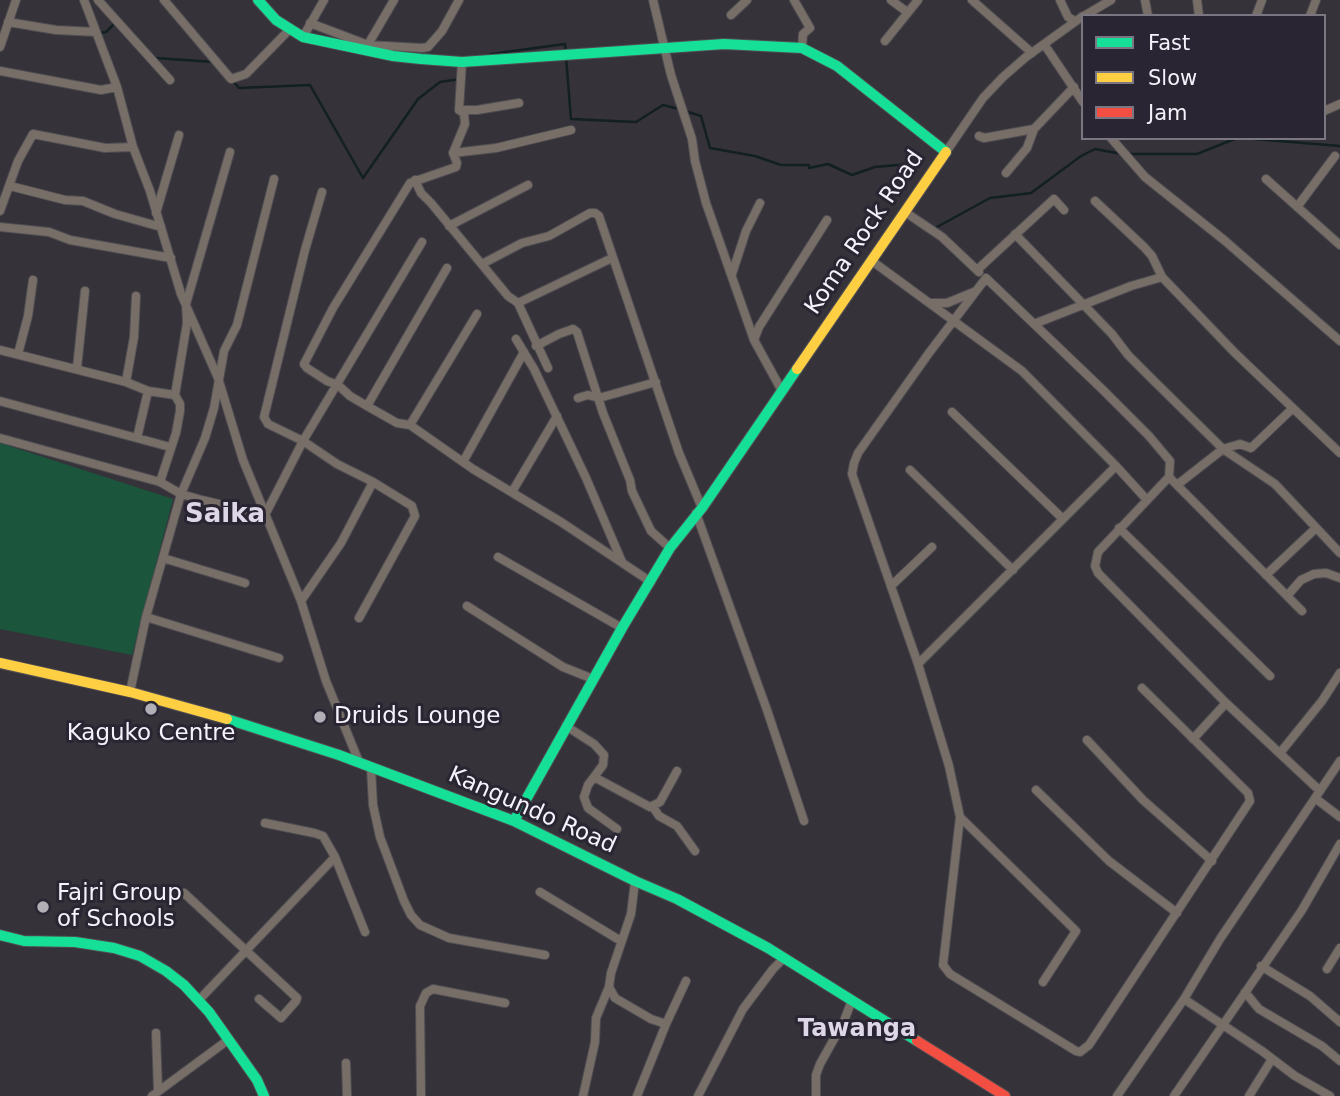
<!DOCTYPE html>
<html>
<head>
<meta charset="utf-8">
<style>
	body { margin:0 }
	#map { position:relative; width:1340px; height:1096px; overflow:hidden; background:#353239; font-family:"DejaVu Sans",sans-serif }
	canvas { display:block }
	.legend { position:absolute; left:1081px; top:14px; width:245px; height:126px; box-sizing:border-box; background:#2a2532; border:2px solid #7b7782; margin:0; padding:9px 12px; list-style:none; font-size:21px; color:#f5f2fb }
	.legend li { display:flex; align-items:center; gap:14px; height:35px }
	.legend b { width:35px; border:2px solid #7b7782 }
</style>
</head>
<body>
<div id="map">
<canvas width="1340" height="1096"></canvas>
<ul class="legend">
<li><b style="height:9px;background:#16e098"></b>Fast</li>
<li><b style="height:9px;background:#ffcf43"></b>Slow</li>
<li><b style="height:9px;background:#f24e42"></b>Jam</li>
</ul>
</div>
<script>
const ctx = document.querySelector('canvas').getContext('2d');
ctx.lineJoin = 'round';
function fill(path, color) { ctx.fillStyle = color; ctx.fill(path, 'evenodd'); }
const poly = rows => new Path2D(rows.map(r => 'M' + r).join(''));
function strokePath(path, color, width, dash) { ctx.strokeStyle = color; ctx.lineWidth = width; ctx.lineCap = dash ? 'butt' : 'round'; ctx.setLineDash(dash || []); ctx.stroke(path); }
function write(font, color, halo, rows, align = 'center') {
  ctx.font = font + ' "DejaVu Sans",sans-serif'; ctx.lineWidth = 6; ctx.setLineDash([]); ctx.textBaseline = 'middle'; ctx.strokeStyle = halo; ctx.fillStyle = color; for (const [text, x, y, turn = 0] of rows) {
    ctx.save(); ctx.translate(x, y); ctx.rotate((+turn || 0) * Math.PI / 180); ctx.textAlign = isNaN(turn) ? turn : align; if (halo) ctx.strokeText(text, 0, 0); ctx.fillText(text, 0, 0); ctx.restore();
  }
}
fill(poly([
	[0,443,173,499,132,655,0,629]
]), '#1a553c');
strokePath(poly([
	[97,33,106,32,115,23],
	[486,57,491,54,565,44,566,51],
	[566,57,571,119,636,122,663,105,679,109],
	[155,58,214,62],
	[233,81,239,88,310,85,363,178,418,99,440,82,460,79],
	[685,111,701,116,710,148,755,156,781,165,809,165,809,168,828,164,852,175,875,167,909,164],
	[1242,138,1340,146],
	[1128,154,1197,154,1237,138],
	[937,227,990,198,1031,193,1081,156,1095,149,1122,154]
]), '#122022', 2.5);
const street = poly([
	[84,0,117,87,133,147,150,191,181,294,218,378,243,460,301,601,326,681,359,762],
	[98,0,170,80],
	[164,0,231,79,246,74,289,30],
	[653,0,671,75,692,139,695,161,706,203,754,340,782,391],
	[794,0,810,28,803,34,802,48],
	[891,0,907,12],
	[972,0,1032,53],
	[1060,0,1068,17,1075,21],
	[1145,0,1148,16],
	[1197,0,1199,16],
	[731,15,747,0],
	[1084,16,1111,0],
	[1256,16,1262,0],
	[1310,16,1316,0],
	[8,22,56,30,96,32],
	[310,23,368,45,422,48,428,47,442,31,459,0],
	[303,37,324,0],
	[885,41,918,0],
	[1044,44,1083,102],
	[0,47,16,0],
	[366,48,394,0],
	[462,62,459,110,464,113,465,124,453,153,457,163,456,167,410,183,333,308,304,364,307,368,327,381,338,385,350,396,367,406,397,423,410,425,473,469,561,522,651,582],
	[0,71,101,90,117,87],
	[459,110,477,110,519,103],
	[1324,111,1340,104],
	[979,136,984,138,1034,129,1074,87],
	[1111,138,1145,177,1224,240,1340,341],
	[946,152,983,98,1003,77,1026,57,1083,16],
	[453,153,496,148,571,130],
	[1006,173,1027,148,1034,129],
	[1266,179,1340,245],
	[415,180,421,193,431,203,508,296,518,303,548,368],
	[10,186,65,200,83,201,115,214,161,227],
	[322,192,305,250,264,417,268,424,303,441,337,464,373,482,412,506,415,516,359,618],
	[1095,201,1144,247,1152,256,1162,277],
	[1297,207,1335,156],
	[0,211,18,161,33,134,105,148,133,147],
	[905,212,942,237,979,272],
	[156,213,179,135],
	[449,226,528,185],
	[0,227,49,232,70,240,171,258],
	[1015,234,1112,334,1128,355,1151,378,1223,449,1275,484,1340,553],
	[872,261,1022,371,1116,466,918,664],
	[482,264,522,243,549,236,590,213,595,213,599,216,679,453,702,508],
	[977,270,1054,199,1064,210],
	[732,274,746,231,760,203],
	[518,303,612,258],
	[931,303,947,303,974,292],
	[1034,324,1131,286,1162,277,1235,353,1340,453],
	[516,339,534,369,586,478,622,562],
	[754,340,759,327,827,220],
	[536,346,559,334,573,329,577,332,603,413,630,480,632,491,651,531,670,548],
	[0,350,126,382,148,391,175,395,180,404,180,411,176,433,160,482],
	[18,354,28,316,33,280],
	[77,368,85,291],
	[126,382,134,337,136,296],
	[175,395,187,323,186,304,230,152],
	[578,398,588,395,599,398,656,382],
	[0,401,170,447],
	[367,406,447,268],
	[952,412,1062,518],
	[410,425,477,314],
	[0,438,160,482,181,494,202,500,265,515,303,441,422,242],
	[137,438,148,391],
	[463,462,524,352],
	[1116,466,1147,500],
	[910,470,1013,570],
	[1169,477,1302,611],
	[1177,485,1223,449,1240,444,1251,448,1293,408],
	[512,492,557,416],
	[696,513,767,710,804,821],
	[1119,528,1270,676],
	[498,557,622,628],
	[163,558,245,583],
	[1266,575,1316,528],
	[891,586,932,547],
	[1287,596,1301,580,1314,574,1326,573,1340,578],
	[301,601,341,543,373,482],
	[467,606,563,667,593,679],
	[146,617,279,658],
	[1142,688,1248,793,1250,801,1089,1045,1080,1052,1076,1051,950,974,943,965,960,817,949,766,918,664,852,474,854,463,858,453,929,353,986,278,1103,390,1149,436,1170,461,1169,477,1098,552,1095,566,1098,573,1226,703,1320,791],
	[130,692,146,617,181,494,205,438,214,408,224,351,237,325,274,179],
	[566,726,594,744,604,755,603,765,588,785,584,797,588,808,617,829],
	[1193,739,1226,703],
	[1087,740,1143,800,1212,861],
	[1280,753,1322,701,1340,673],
	[371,768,373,805,380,837,404,901,411,915,420,925,449,938,545,955],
	[594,777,650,807,660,802,677,771],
	[1036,790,1109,861,1177,913],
	[1315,798,1340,817],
	[653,807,659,816,677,826,695,851],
	[960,817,1076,931,1043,982],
	[265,823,314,833,323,836,335,857,365,932],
	[540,892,621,941],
	[184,893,297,998,296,1001,281,1018,259,999],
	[1261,966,1310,996,1340,1022],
	[1327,969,1340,948],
	[609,987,615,998,651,1019,666,1024,637,1096],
	[1245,992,1259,1009,1322,1046,1340,1061],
	[1184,999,1262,1051,1295,1076,1330,1096],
	[199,1000,335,857],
	[666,1024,686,981],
	[156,1033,158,1091],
	[346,1063,347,1096],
	[152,1096,228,1040],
	[421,1096,420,1006,426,993,433,989,505,1003],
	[583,1096,595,1042,596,1018,609,987,611,973,631,914,635,881],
	[698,1096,743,1009,773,969,784,958],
	[816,1096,816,1075,820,1064,844,1021,852,1000],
	[1117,1096,1184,999,1220,939,1340,761],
	[1174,1096,1302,910,1340,844],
	[1249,1096,1272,1059]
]);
const fast = poly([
	[258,0,276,20,303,37,393,56,421,59,462,62,724,44,802,48,837,66,946,152],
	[227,719,339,755,514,821,635,881,677,899,768,948,917,1041],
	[514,821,622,628,670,548,702,508,797,369],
	[0,935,24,941,75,942,114,948,140,956,166,971,184,985,209,1012,257,1080,264,1096]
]);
const slow = poly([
	[797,369,946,152],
	[0,663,130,692,227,719]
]);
const jam = poly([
	[917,1041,1005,1096]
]);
strokePath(street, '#504e53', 10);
strokePath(fast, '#504e53', 12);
strokePath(slow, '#504e53', 12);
strokePath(jam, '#504e53', 12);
strokePath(street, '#766e67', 8);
strokePath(fast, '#16e098', 10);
strokePath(slow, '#ffcf43', 10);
strokePath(jam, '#f24e42', 10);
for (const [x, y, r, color] of [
	[151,709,7,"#b2afb7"],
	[320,717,7,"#b2afb7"],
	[43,907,7,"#b2afb7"]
]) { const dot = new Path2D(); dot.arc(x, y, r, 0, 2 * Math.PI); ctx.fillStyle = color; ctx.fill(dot); strokePath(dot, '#2a2532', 2.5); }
write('23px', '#f5f2fb', '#2a2532', [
	["Koma Rock Road",865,233,-56],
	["Kangundo Road",532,811,24]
]);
write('23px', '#f5f2fb', '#2a2532', [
	["Druids Lounge",334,717],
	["Kaguko Centre",151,734,"center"],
	["Fajri Group",57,894],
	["of Schools",57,920]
], 'left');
write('bold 24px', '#ddd7e8', '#2a2532', [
	["Tawanga",857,1030]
]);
write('bold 26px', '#ddd7e8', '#2a2532', [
	["Saika",225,515]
]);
</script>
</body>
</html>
